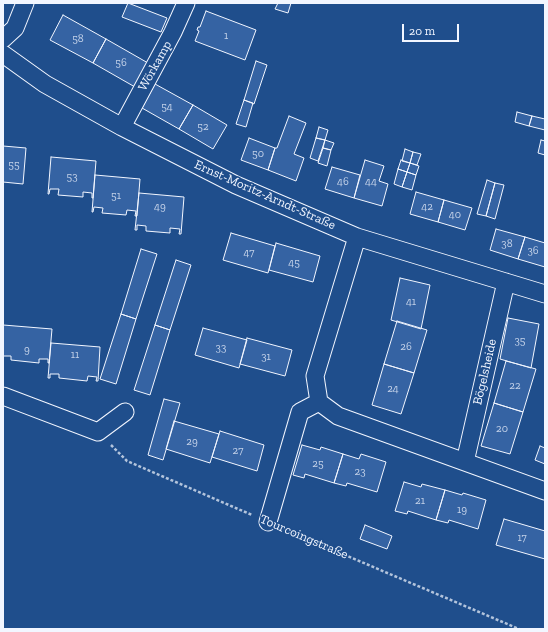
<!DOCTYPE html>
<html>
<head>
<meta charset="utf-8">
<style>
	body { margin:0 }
	#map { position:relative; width:548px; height:632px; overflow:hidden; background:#1f4e8c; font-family:"Zilla Slab",serif }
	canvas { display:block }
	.frame { position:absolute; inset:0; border:4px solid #f2f6ff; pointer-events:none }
	.scale { position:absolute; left:402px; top:24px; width:57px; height:18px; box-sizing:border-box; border:2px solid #f2f6ff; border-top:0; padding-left:5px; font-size:12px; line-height:14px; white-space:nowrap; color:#f2f6ff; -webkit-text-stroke:3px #1f4e8c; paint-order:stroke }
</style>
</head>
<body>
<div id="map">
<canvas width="548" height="632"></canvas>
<div class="frame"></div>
<div class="scale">20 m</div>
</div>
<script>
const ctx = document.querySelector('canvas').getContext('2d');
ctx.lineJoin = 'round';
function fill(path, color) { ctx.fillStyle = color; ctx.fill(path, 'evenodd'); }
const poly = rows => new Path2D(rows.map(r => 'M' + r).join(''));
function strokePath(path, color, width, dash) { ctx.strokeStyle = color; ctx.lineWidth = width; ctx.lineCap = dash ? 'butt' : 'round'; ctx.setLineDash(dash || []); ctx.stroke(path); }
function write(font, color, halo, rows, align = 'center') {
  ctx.font = font + ' "Zilla Slab",serif'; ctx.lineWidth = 3; ctx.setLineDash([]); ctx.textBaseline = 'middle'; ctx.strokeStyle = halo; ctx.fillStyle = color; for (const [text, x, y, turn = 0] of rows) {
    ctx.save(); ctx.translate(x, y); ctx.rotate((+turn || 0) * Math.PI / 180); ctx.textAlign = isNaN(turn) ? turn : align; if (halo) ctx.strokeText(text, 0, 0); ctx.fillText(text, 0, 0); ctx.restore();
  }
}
const building = poly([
	[128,3,167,18,161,32,122,17,128,3],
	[278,3,291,3,288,13,275,9,278,3],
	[206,11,256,30,245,60,195,41,199,31,197,30,198,27,200,27,206,11],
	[63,15,106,39,93,63,50,40,63,15],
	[106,39,148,63,135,87,93,63,106,39],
	[256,61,267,65,254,104,244,100,256,61],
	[155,84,193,105,179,129,142,108,155,84],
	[244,100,253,103,246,127,236,124,244,100],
	[193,105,227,125,213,149,179,129,193,105],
	[517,112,532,116,529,126,515,122,517,112],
	[289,116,306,123,294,154,304,158,296,181,268,170,275,148,277,148,289,116],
	[532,116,545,119,545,130,529,126,532,116],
	[319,127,328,130,325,140,316,138,319,127],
	[249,138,275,148,268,170,241,160,249,138],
	[316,138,325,140,318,161,310,158,316,138],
	[325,140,334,143,331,150,323,148,325,140],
	[541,140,545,141,545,155,538,153,541,140],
	[3,146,26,148,23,184,3,182,3,146],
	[323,148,331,150,327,166,318,163,323,148],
	[405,149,413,152,410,163,402,161,405,149],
	[413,152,421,154,417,165,410,163,413,152],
	[51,157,96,161,93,198,92,198,92,193,83,192,83,197,58,195,59,189,50,189,49,194,48,194,51,157],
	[365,160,384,166,379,181,388,184,382,206,354,198,365,160],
	[401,160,410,163,407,172,398,169,401,160],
	[410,163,419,166,416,175,407,172,410,163],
	[332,167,360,175,354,198,325,189,332,167],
	[398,169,407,172,402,187,394,184,398,169],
	[407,172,416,175,412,190,402,187,407,172],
	[95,175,140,179,137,216,135,216,136,211,127,210,126,215,102,213,103,208,94,207,93,212,92,212,95,175],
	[487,180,495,183,486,216,477,214,487,180],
	[495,183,504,185,495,219,486,216,495,183],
	[416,192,444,200,438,222,410,214,416,192],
	[139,193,184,197,181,234,179,234,180,229,170,228,170,233,146,231,146,226,137,225,137,230,135,230,139,193],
	[444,200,472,208,465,230,438,222,444,200],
	[496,229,525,237,518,259,490,250,496,229],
	[231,233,275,246,268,273,223,260,231,233],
	[525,237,545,243,545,267,518,259,525,237],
	[276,243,320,256,313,282,269,270,276,243],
	[141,249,157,254,136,319,121,314,141,249],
	[176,260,191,265,170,330,155,325,176,260],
	[400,278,430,285,421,329,391,320,400,278],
	[121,314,136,319,116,384,100,379,121,314],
	[508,318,539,324,531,368,500,359,508,318],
	[397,321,427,330,414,373,384,364,397,321],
	[3,325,52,329,49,363,48,363,48,359,39,359,39,363,11,360,11,356,3,356,3,325],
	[155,325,170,330,150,395,134,390,155,325],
	[203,328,247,340,239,368,195,355,203,328],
	[247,338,292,350,285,376,240,364,247,338],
	[51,343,100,347,98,381,96,381,97,377,88,376,87,381,59,378,59,374,50,374,50,378,48,378,51,343],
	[506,361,536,369,523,412,494,403,506,361],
	[384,364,414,373,401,414,372,405,384,364],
	[164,399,180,403,163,460,148,455,164,399],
	[494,403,523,412,510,454,481,446,494,403],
	[174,421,219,434,210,463,166,449,174,421],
	[220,431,264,445,257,471,212,457,220,431],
	[302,445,320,450,321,447,343,454,334,483,305,474,304,478,293,475,302,445],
	[540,446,545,448,545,464,535,460,540,446],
	[343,454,359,459,361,454,386,462,377,492,347,483,346,486,334,483,343,454],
	[404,482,421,487,422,484,445,490,436,520,408,511,407,514,395,511,404,482],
	[445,490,462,495,463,493,486,500,478,529,449,520,448,523,436,520,445,490],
	[504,519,545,531,545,559,496,545,504,519],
	[365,525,392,536,387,549,360,539,365,525]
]);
fill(building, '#3563a3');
strokePath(building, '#f2f6ff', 1);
const street = poly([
	[3,39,15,28,25,3],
	[3,54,45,84,122,127,236,185,357,237,545,294],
	[122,127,173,32,186,3],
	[357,237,315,376,319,402,338,416,545,491],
	[3,396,98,432,125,412],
	[465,462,506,282],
	[268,522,300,412,319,402]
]);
strokePath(street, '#f2f6ff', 19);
strokePath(poly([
	[111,445,127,461,252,515],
	[284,529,519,629]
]), '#b3c4dc', 2.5, [3, 2]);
strokePath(street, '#1f4e8c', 17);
write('11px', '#c3d1e8', null, [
	["1",226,36],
	["58",78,39],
	["56",121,63],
	["54",167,107],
	["52",203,127],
	["50",258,154],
	["55",14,165],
	["53",72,177],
	["46",343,182],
	["44",371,182],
	["51",116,196],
	["49",160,207],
	["42",427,207],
	["40",455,215],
	["38",507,244],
	["36",533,251],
	["47",249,253],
	["45",294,263],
	["41",411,302],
	["35",520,341],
	["26",406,347],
	["33",221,348],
	["9",27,350],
	["11",75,355],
	["31",266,357],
	["22",515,386],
	["24",393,389],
	["20",502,429],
	["29",192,442],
	["27",238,451],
	["25",318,464],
	["23",360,472],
	["21",420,501],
	["19",462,510],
	["17",522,538]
]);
write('13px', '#f2f6ff', '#1f4e8c', [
	["Wörkamp",155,66,-61],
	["Ernst-Moritz-Arndt-Straße",265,195,24],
	["Bögelsheide",485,372,-77],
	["Tourcoingstraße",304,537,23]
]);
</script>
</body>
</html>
